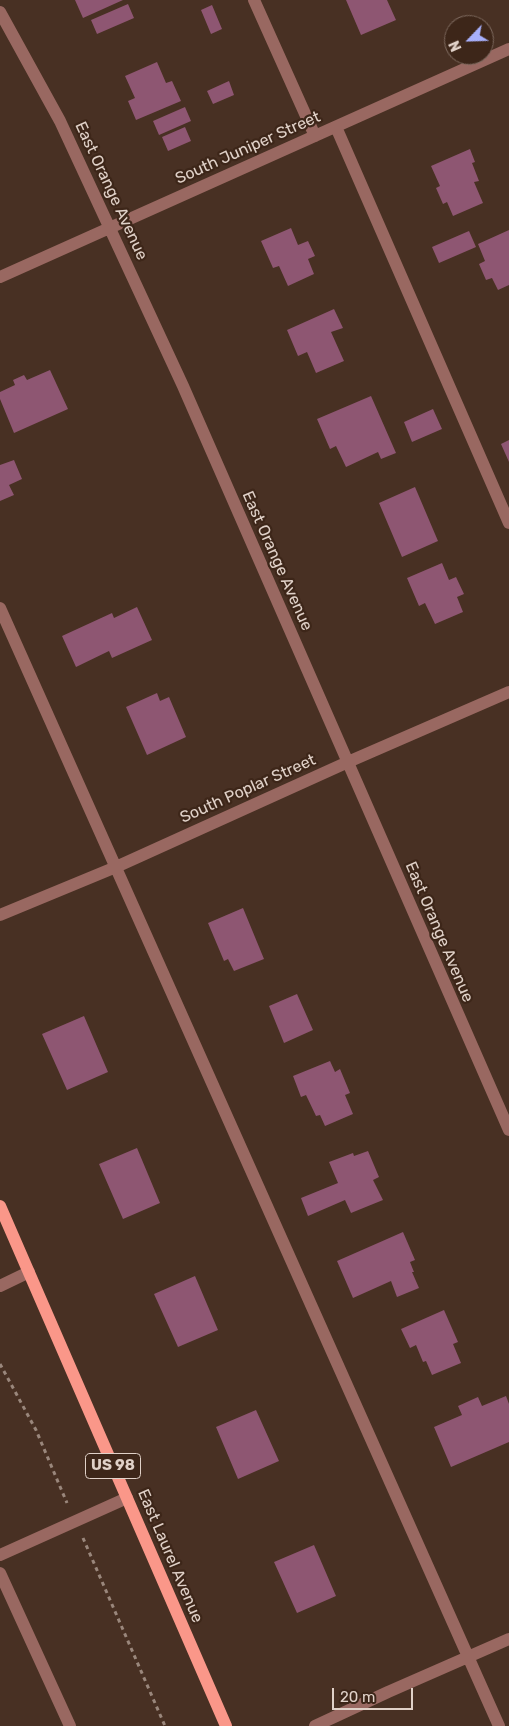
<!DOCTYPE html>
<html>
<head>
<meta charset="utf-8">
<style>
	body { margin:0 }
	#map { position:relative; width:509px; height:1726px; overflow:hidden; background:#483023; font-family:Rubik,sans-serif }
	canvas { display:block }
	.north { position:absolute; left:444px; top:15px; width:50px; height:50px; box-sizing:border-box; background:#3d2619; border:1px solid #7e6a5f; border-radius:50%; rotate:246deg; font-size:14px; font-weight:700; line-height:20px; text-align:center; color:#e0d1c8 }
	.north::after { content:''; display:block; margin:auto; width:18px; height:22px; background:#a8b0fc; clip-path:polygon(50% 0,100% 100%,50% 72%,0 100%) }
	.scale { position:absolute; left:332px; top:1688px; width:81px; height:22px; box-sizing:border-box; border:2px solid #e0d1c8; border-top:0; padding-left:6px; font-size:15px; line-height:18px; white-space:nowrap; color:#e0d1c8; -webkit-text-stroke:4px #3d2619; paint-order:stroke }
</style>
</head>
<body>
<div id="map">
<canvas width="509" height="1726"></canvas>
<div class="north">N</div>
<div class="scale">20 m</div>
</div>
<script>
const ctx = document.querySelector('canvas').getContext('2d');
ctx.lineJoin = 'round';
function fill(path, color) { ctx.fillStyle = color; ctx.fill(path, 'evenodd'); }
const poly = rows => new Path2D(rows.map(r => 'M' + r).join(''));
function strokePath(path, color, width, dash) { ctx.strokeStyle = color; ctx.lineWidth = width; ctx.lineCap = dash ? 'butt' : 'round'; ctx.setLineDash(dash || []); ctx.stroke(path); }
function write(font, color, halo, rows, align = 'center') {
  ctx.font = font + ' Rubik,sans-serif'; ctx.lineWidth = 4.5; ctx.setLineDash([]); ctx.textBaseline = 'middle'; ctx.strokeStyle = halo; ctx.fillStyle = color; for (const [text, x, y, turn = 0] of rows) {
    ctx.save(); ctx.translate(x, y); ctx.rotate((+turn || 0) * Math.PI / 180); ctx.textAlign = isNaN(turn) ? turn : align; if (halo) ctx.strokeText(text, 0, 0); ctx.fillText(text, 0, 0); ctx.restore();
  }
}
fill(poly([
	[75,0,123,0,83,18],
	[346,0,387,0,396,20,361,35],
	[128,4,134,18,97,34,91,20],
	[212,5,222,29,211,34,201,10],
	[157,62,166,83,172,81,181,101,136,120,128,101,135,98,125,76],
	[229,81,234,95,213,104,207,91],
	[185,107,191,121,159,135,153,121],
	[185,127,191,141,168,151,162,137],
	[470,149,475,162,472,163,479,181,474,182,483,203,453,216,447,202,443,204,436,188,440,186,431,166],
	[291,228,298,245,308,241,315,256,308,259,314,274,288,286,279,266,273,268,261,241],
	[509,230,509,285,498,290,492,278,486,280,479,264,485,261,478,244],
	[469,231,476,247,439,263,432,247],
	[334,309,343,328,331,332,344,361,316,373,307,352,298,356,287,330],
	[50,370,68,409,14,433,0,399,0,392,15,385,13,380,24,375,27,380],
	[371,396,396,453,381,459,378,452,346,467,336,446,330,449,317,419],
	[433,409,442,429,412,442,404,422],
	[509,440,509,462,501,444],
	[14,460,22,479,9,485,14,495,0,501,0,465],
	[415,487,438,541,402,557,379,503],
	[442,563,449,580,456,577,464,594,457,597,463,612,435,624,425,603,419,606,407,578],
	[137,607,152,640,112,658,109,651,76,667,62,636,112,613,114,618],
	[157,693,160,701,169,697,186,737,147,755,126,707],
	[243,908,264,959,234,971,228,959,224,961,208,923],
	[297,994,313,1030,284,1043,269,1006],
	[84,1016,108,1072,67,1090,42,1034],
	[330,1061,335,1072,340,1069,350,1093,345,1095,353,1114,325,1126,320,1115,316,1116,306,1095,301,1097,293,1076],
	[137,1148,160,1203,123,1219,99,1164],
	[368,1151,379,1177,373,1180,383,1200,351,1213,345,1200,308,1216,301,1198,338,1183,329,1162,353,1153,354,1156],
	[403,1232,415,1260,410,1262,414,1272,412,1272,419,1288,397,1297,391,1281,353,1298,337,1261],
	[195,1276,218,1330,178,1347,154,1294],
	[444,1310,458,1342,453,1344,461,1363,432,1375,426,1361,423,1362,416,1345,410,1348,401,1329],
	[506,1396,509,1404,509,1442,451,1467,434,1427,462,1415,458,1406,478,1397,482,1406],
	[256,1410,279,1461,238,1479,216,1427],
	[314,1545,336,1596,297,1613,274,1562]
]), '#8e5672');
strokePath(poly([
	[0,1364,36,1430,67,1503],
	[83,1538,165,1726]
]), '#9a877c', 3, [4, 4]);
strokePath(poly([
	[254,0,315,136],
	[0,12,60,121,183,386,509,1130],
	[336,127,509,523],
	[0,277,509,49],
	[0,608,499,1726],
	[0,915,116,867,348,762,509,692],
	[0,1286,29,1272],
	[0,1555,127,1498],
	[0,1573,70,1726],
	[315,1726,388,1692,509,1639]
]), '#996861', 12);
strokePath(poly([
	[0,1206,226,1726]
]), '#fa9789', 12);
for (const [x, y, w] of [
	[113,1466,55]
]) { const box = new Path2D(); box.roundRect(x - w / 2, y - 12.5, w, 25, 4); ctx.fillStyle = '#3d2619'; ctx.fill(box); strokePath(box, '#e0d1c8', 1); }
write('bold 15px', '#e0d1c8', null, [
	["US 98",113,1466]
]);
write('16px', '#e0d1c8', '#3d2619', [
	["South Juniper Street",248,148,-24],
	["East Orange Avenue",111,191,65],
	["East Orange Avenue",277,561,66],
	["South Poplar Street",248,789,-24],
	["East Orange Avenue",439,932,67],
	["East Laurel Avenue",170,1556,67]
]);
</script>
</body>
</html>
